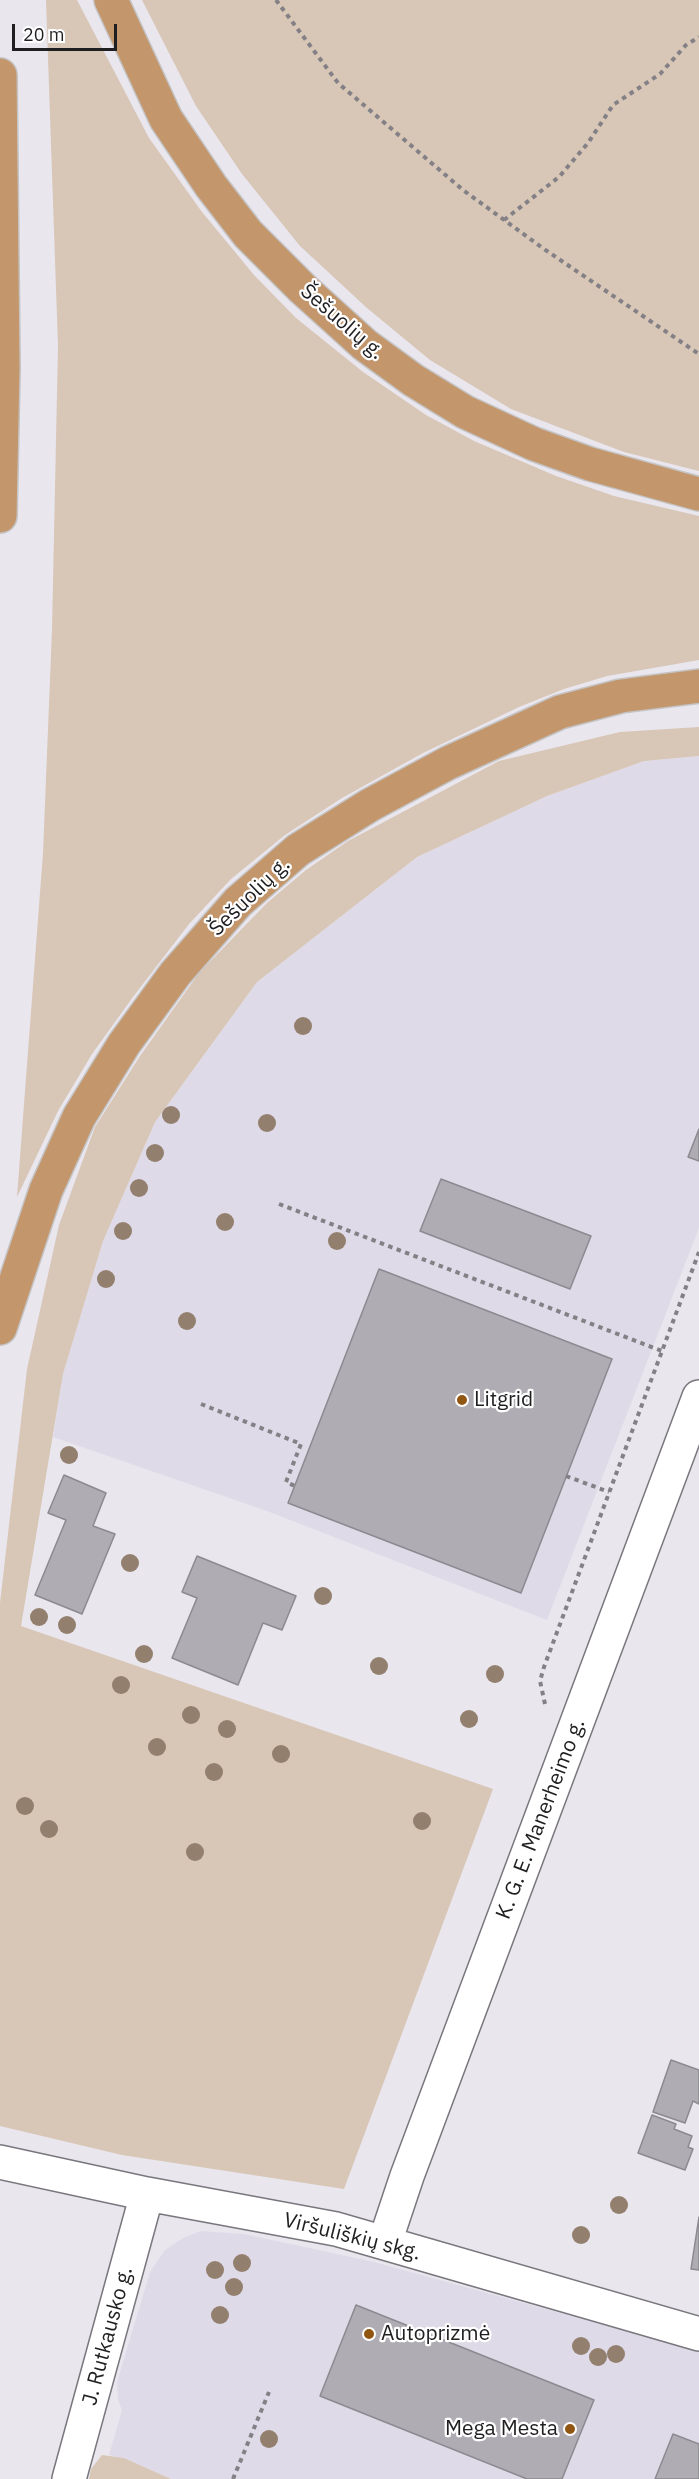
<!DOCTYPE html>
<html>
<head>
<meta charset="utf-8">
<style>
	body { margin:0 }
	#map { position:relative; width:699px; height:2479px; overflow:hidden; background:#e9e6ee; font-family:"IBM Plex Sans",sans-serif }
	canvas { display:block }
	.scale { position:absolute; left:12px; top:24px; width:105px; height:27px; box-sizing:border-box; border:3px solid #1f1e20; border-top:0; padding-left:8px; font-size:18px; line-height:21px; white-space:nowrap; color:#1f1e20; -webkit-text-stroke:4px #fff; paint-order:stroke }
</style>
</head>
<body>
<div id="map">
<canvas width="699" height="2479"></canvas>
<div class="scale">20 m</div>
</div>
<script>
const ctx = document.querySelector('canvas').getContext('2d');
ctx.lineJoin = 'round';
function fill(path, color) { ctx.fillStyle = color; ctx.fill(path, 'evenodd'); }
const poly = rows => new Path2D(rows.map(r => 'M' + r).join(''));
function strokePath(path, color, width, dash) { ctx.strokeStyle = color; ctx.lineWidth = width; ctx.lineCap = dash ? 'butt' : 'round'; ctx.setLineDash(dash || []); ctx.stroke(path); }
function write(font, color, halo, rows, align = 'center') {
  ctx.font = font + ' "IBM Plex Sans",sans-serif'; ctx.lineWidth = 4.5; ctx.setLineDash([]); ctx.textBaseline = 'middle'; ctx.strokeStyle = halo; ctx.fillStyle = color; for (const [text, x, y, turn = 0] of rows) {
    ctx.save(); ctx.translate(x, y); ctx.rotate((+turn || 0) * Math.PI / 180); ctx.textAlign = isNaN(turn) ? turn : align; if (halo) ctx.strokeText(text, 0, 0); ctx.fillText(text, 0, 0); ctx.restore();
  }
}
fill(poly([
	[699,756,699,1228,547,1620,267,1511,53,1437,63,1374,103,1241,155,1122,257,982,417,857,547,796,644,761],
	[201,2231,244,2234,374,2262,699,2351,699,2479,171,2479,124,2458,109,2455,122,2410,118,2400,117,2382,150,2272,165,2250,185,2237]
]), '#dfdae8');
fill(poly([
	[46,0,77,0,149,138,202,212,254,275,296,318,363,372,426,415,474,441,556,476,614,496,699,516,699,660,607,676,564,689,519,707,423,753,342,798,285,835,231,879,189,924,133,997,92,1054,58,1111,17,1197,43,853,52,630,58,346],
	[142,0,699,0,699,471,624,452,511,409,430,360,367,308,300,246,242,174,196,106],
	[699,727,699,756,644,761,547,796,417,857,257,982,155,1122,103,1241,63,1374,21,1626,493,1789,344,2189,122,2155,0,2126,0,1603,27,1369,59,1225,95,1127,140,1056,199,973,267,903,306,870,348,841,499,761,620,732],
	[102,2455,124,2458,171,2479,89,2479,91,2469]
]), '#d8c6b6');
const building = poly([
	[699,1129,699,1161,688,1157,699,1129],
	[441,1179,591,1236,570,1289,420,1231,441,1179],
	[379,1269,612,1359,521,1593,288,1503,379,1269],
	[64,1475,106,1493,93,1526,115,1534,82,1614,35,1595,66,1520,48,1513,64,1475],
	[197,1556,296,1596,282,1630,263,1623,238,1685,172,1658,197,1598,182,1592,197,1556],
	[671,2060,699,2070,699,2104,693,2101,685,2123,653,2112,671,2060],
	[652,2115,676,2124,674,2129,692,2136,688,2147,693,2149,685,2170,638,2153,652,2115],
	[699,2217,699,2270,691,2269,699,2217],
	[356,2305,594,2400,562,2479,527,2479,320,2396,356,2305],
	[673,2434,699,2444,699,2479,655,2479,673,2434]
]);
fill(building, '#afacb3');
strokePath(building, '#8c8a90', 1.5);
const minor = poly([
	[0,2162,147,2194,336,2229,699,2334],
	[385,2242,407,2176,699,1397],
	[69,2479,147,2194]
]);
const trunk = poly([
	[111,0,166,119,211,186,248,234,303,289,365,345,413,380,465,412,534,444,590,464,699,494],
	[0,75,3,368,0,516],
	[0,1328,46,1190,79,1117,124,1044,175,974,238,902,298,850,370,805,448,763,560,712,621,696,699,686]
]);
strokePath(minor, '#79777d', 36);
strokePath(trunk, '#c5c4c5', 36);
strokePath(poly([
	[276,0,338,83,463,190,544,249,699,354],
	[504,220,559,177,588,143,613,105,660,74,686,45,699,37],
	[279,1204,662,1351],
	[201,1404,301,1444,286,1482,295,1486],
	[566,1476,609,1492],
	[545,1704,540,1681,544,1667,699,1252],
	[233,2479,269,2392]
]), '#838186', 4, [4.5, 4.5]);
strokePath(minor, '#fff', 33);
strokePath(trunk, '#c3966b', 33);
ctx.fillStyle = '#937f6d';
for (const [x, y] of [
	[303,1026],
	[171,1115],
	[267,1123],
	[155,1153],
	[139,1188],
	[225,1222],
	[123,1231],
	[337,1241],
	[106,1279],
	[187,1321],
	[69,1455],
	[130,1563],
	[323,1596],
	[39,1617],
	[67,1625],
	[144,1654],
	[379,1666],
	[495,1674],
	[121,1685],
	[191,1715],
	[469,1719],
	[227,1729],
	[157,1747],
	[281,1754],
	[214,1772],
	[25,1806],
	[422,1821],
	[49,1829],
	[195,1852],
	[619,2205],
	[581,2235],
	[242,2263],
	[215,2270],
	[234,2287],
	[220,2315],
	[581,2346],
	[616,2354],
	[598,2357],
	[269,2439]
]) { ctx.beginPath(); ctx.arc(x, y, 9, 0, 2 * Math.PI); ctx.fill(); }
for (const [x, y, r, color] of [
	[462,1400,6,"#905612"],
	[369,2334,6,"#905612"],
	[570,2429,6,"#905612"]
]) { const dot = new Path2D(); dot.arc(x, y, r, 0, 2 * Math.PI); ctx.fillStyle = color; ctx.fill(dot); strokePath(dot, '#fff', 2); }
write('21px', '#1f1e20', '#fff', [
	["Šešuolių g.",342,322,41],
	["Šešuolių g.",250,897,-44],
	["K. G. E. Manerheimo g.",541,1819,-69],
	["Viršuliškių skg.",352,2237,14],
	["J. Rutkausko g.",108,2336,-75]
]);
write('21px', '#1f1e20', '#fff', [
	["Litgrid",474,1400],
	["Autoprizmė",381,2334],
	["Mega Mesta",558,2429,"right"]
], 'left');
</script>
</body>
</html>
